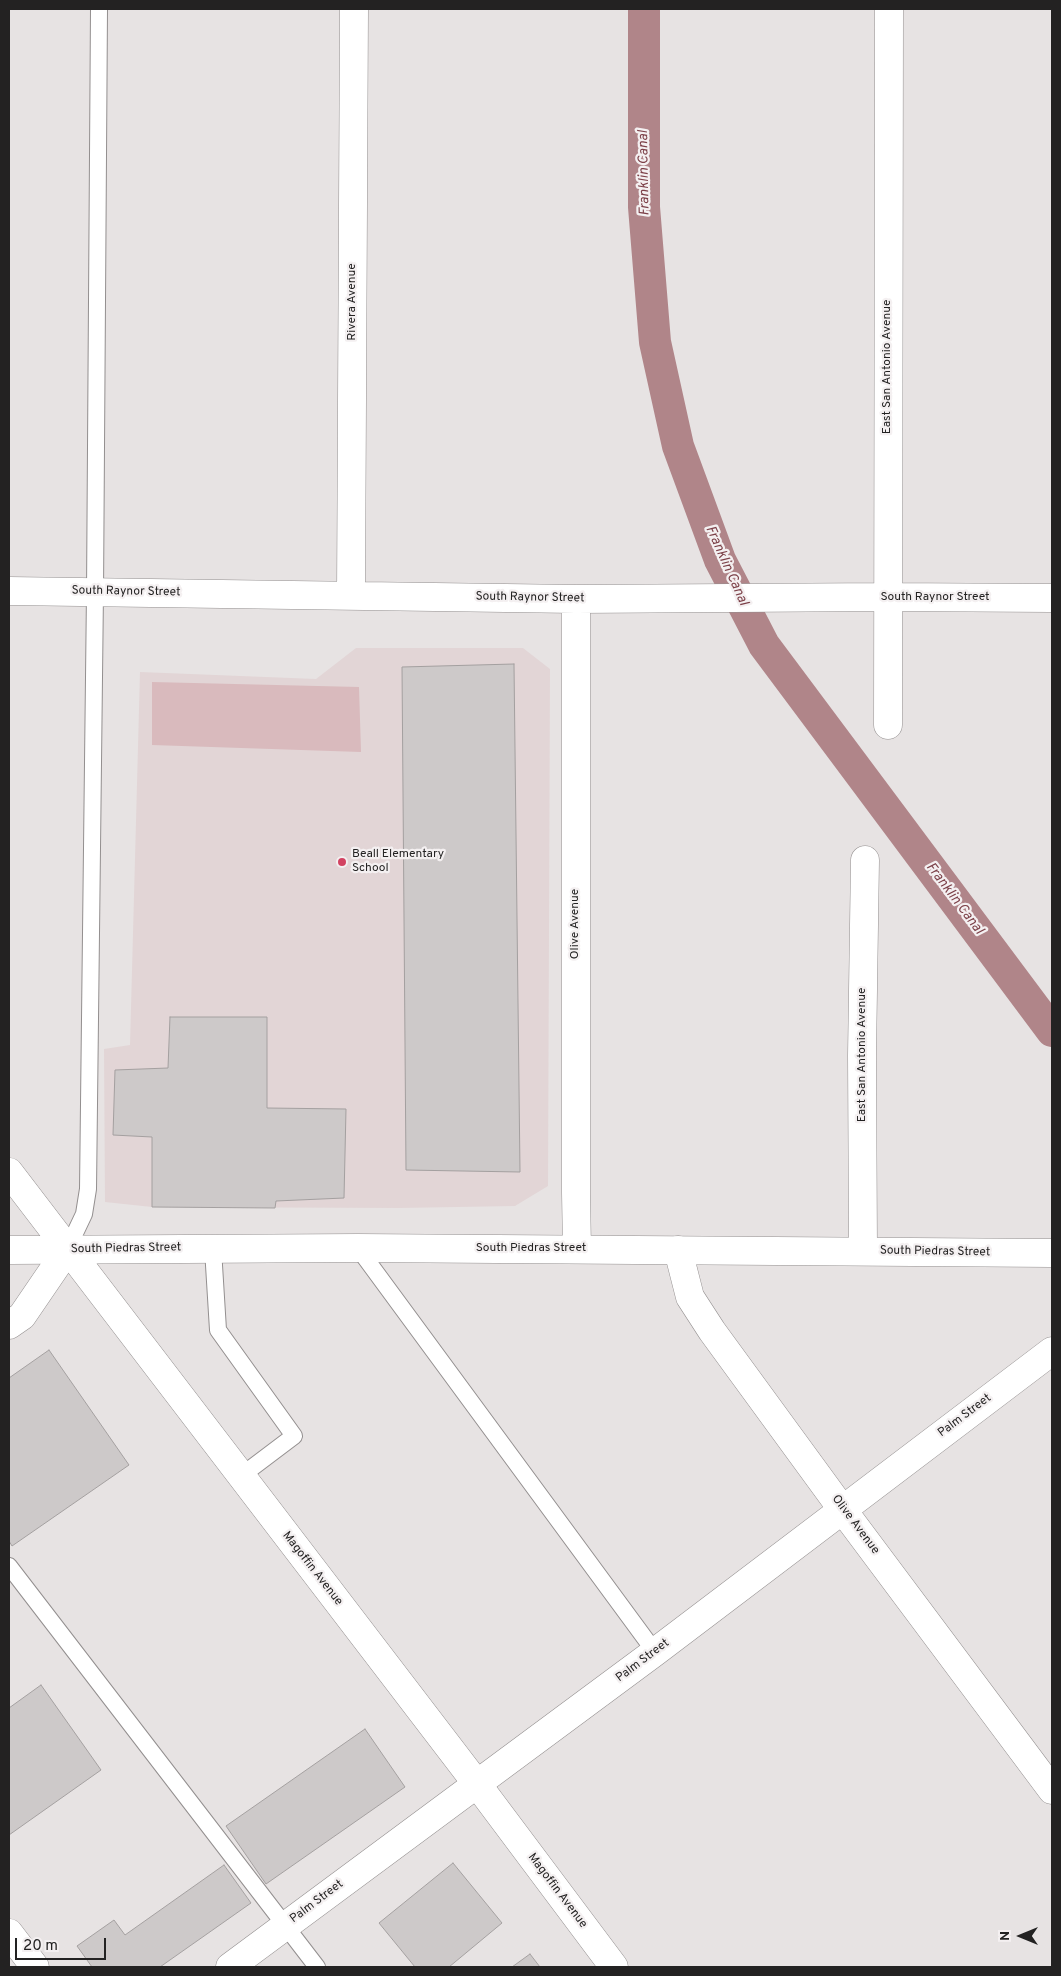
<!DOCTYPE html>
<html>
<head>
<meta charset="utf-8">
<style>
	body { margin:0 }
	#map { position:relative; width:1061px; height:1976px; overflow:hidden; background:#e7e3e3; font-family:Overpass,sans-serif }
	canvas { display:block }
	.frame { position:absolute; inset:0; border:10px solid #232222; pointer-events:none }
	.north { position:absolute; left:996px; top:1911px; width:50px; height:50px; -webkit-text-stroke:4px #f4f0f1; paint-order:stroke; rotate:270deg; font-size:14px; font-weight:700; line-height:20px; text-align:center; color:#232222 }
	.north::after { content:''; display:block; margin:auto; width:18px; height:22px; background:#232222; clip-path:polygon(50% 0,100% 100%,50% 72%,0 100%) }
	.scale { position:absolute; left:15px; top:1938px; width:91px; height:22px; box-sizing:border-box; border:2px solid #232222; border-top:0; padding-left:6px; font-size:15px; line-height:18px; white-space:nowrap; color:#232222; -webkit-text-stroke:4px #f4f0f1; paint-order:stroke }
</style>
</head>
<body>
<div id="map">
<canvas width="1061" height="1976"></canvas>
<div class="frame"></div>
<div class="north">N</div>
<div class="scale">20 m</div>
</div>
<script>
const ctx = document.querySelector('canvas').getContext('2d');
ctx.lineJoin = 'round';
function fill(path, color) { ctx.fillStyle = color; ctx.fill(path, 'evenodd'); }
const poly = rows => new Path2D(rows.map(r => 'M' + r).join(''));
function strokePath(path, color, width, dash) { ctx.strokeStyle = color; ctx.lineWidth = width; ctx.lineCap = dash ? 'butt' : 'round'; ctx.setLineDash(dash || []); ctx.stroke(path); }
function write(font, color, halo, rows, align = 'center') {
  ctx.font = font + ' Overpass,sans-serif'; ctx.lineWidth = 4.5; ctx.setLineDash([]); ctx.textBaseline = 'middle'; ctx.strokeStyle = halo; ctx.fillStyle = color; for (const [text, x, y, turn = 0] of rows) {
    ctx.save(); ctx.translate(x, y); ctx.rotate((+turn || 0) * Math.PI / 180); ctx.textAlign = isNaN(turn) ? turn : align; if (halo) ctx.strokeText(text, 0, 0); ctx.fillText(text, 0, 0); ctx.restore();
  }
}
fill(poly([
	[356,648,523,648,550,669,548,1186,515,1206,399,1208,152,1207,105,1202,104,1049,130,1045,140,672,316,679]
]), '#e2d5d6');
fill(poly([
	[152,682,359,687,361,752,152,745]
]), '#d9babd');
strokePath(poly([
	[644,9,644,207,655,342,678,446,720,560,764,645,1052,1031]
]), '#b08589', 32);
const building = poly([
	[514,664,520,1172,406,1170,402,667,514,664],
	[170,1017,267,1017,267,1108,346,1109,344,1198,276,1201,275,1208,152,1207,152,1137,113,1135,115,1070,168,1068,170,1017],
	[49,1350,129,1465,12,1546,9,1541,9,1378,49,1350],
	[41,1685,101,1770,9,1835,9,1708,41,1685],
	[365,1729,405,1787,266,1884,226,1826,365,1729],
	[453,1863,502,1923,449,1967,415,1967,379,1923,453,1863],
	[224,1865,251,1903,160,1967,92,1967,77,1946,114,1920,125,1935,224,1865],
	[530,1954,540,1967,512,1967,530,1954]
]);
fill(building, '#cdc9c9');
strokePath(building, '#a4a0a0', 1);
const lane = poly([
	[358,1248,655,1652],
	[213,1249,218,1330,294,1436,241,1476],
	[67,1250,84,1214,88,1189,95,592,99,9],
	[9,1566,317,1967]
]);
const street = poly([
	[9,591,576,599,887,597,1052,598],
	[351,595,354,9],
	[576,599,576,1193,577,1249],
	[888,725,889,9],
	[678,1250,690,1297,712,1331,842,1509,1052,1790],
	[863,1251,862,1055,865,860],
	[9,1325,22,1316,67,1250],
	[9,1933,35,1967],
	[230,1967,655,1652,1052,1351]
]);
const secondary = poly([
	[9,1172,477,1784,614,1967],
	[9,1250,358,1248,1052,1253]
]);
strokePath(lane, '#938f8f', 18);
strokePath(street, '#938f8f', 29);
strokePath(secondary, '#938f8f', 29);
strokePath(lane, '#fff', 16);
strokePath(street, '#fff', 28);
strokePath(secondary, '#fff', 28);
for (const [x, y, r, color] of [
	[342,862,5,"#d24261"]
]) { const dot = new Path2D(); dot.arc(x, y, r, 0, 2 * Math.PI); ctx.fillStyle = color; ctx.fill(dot); strokePath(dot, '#f4f0f1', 2); }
write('12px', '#232222', '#f4f0f1', [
	["Rivera Avenue",353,302,-90],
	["East San Antonio Avenue",888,367,-90],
	["South Raynor Street",126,592,1],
	["South Raynor Street",530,598,1],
	["South Raynor Street",935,598],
	["Olive Avenue",576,924,-90],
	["East San Antonio Avenue",863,1055,-90],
	["South Piedras Street",126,1249,-1],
	["South Piedras Street",531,1249],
	["South Piedras Street",935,1252,1],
	["Palm Street",965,1416,-37],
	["Olive Avenue",855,1525,53],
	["Magoffin Avenue",312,1569,52],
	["Palm Street",643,1661,-37],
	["Magoffin Avenue",557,1891,53],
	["Palm Street",317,1902,-37]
]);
write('12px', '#232222', '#f4f0f1', [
	["Beall Elementary",352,855],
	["School",352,869]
], 'left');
write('italic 14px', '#7c4048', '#f4f0f1', [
	["Franklin Canal",645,173,-91],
	["Franklin Canal",726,566,66],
	["Franklin Canal",954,899,53]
]);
</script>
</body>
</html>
